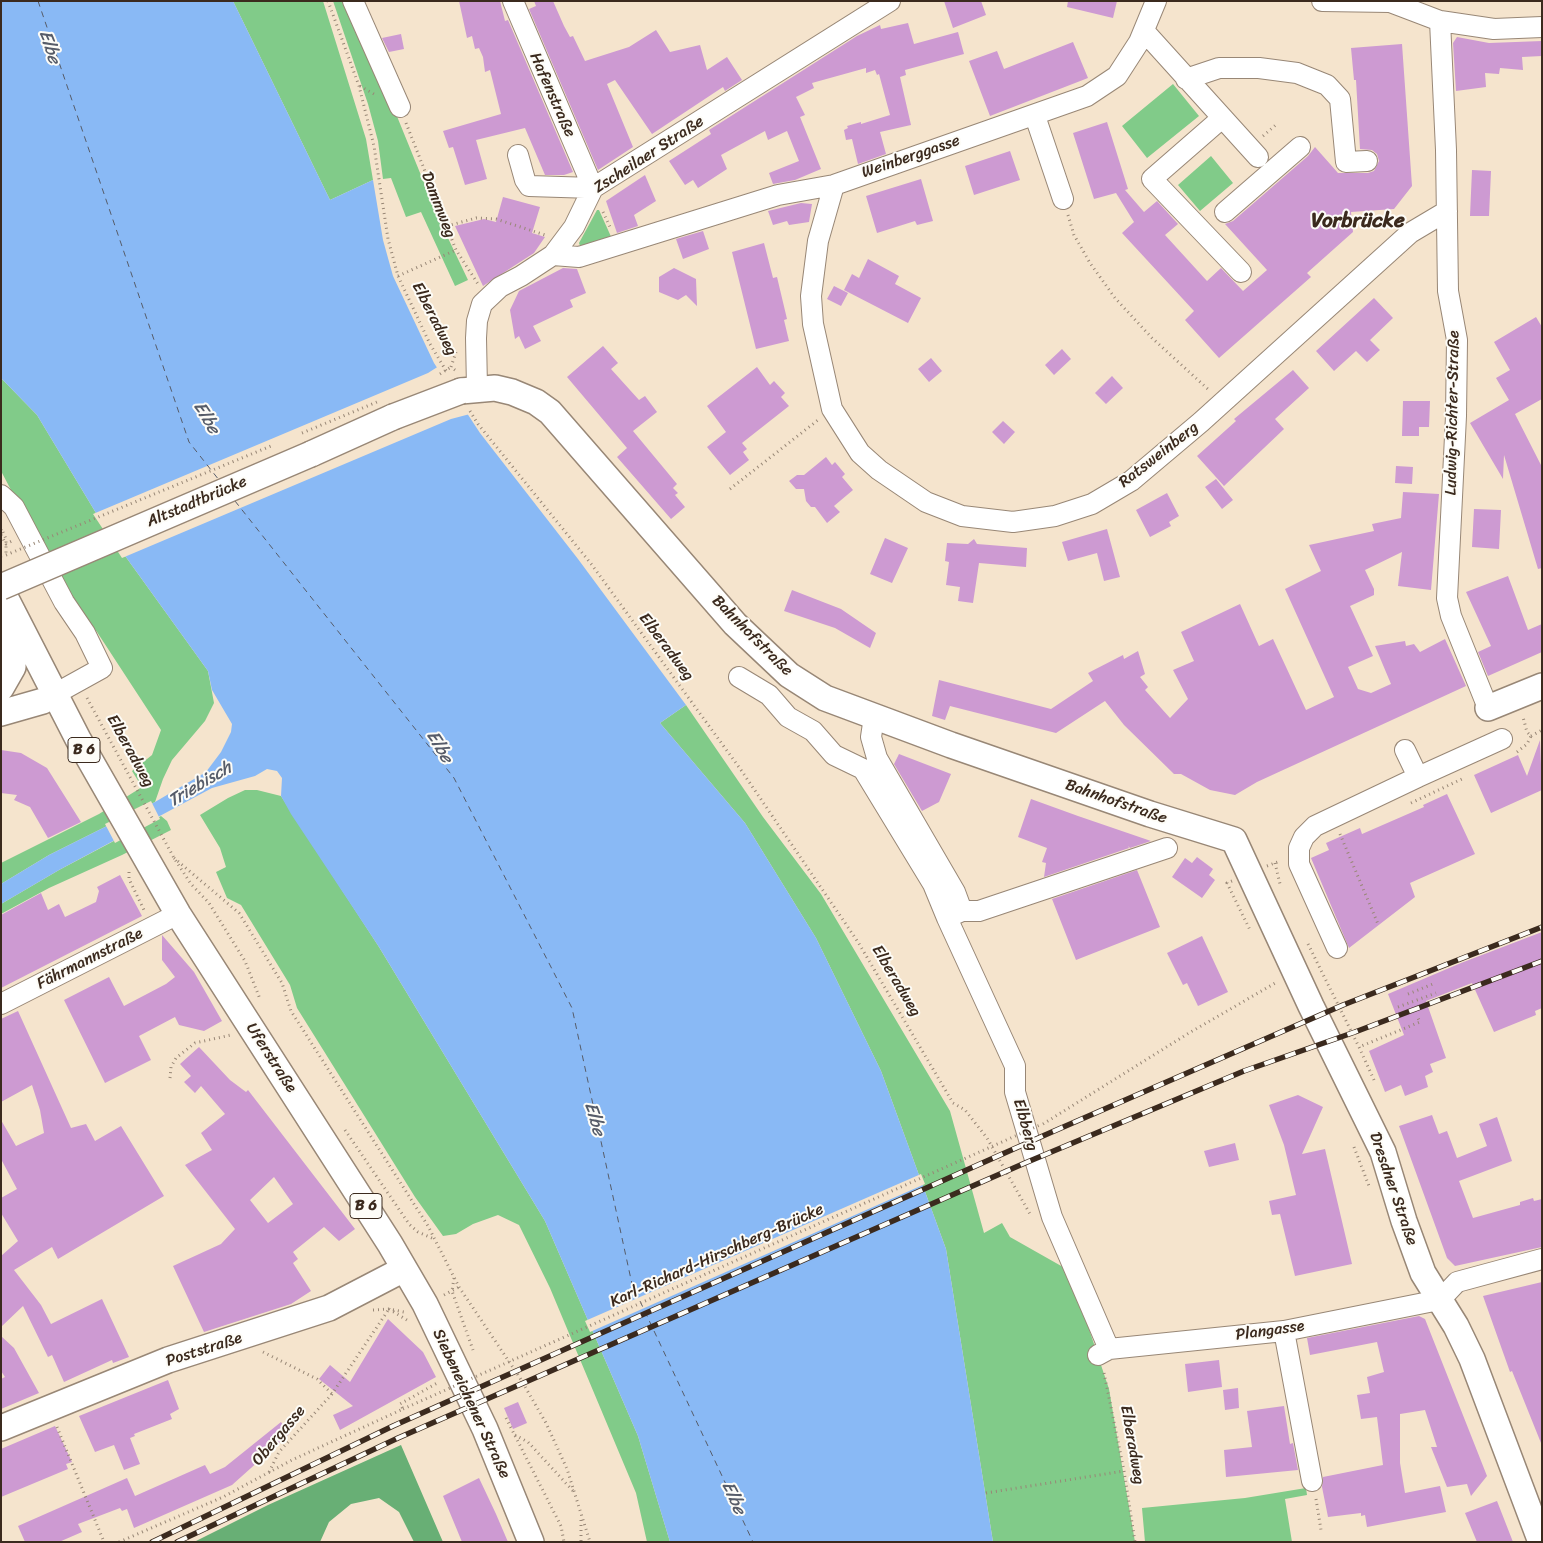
<!DOCTYPE html>
<html>
<head>
<meta charset="utf-8">
<style>
	body { margin:0 }
	#map { position:relative; width:1543px; height:1543px; overflow:hidden; background:#f5e4cd; font-family:Sriracha,sans-serif }
	canvas { display:block }
	.frame { position:absolute; inset:0; border:2px solid #3b2a1e; pointer-events:none }
</style>
</head>
<body>
<div id="map">
<canvas width="1543" height="1543"></canvas>
<div class="frame"></div>
</div>
<script>
const ctx = document.querySelector('canvas').getContext('2d');
ctx.lineJoin = 'round';
function fill(path, color) { ctx.fillStyle = color; ctx.fill(path, 'evenodd'); }
const poly = rows => new Path2D(rows.map(r => 'M' + r).join(''));
function strokePath(path, color, width, dash) { ctx.strokeStyle = color; ctx.lineWidth = width; ctx.lineCap = dash ? 'butt' : 'round'; ctx.setLineDash(dash || []); ctx.stroke(path); }
function write(font, color, halo, rows, align = 'center') {
  ctx.font = font + ' Sriracha,sans-serif'; ctx.lineWidth = 4; ctx.setLineDash([]); ctx.textBaseline = 'middle'; ctx.strokeStyle = halo; ctx.fillStyle = color; for (const [text, x, y, turn = 0] of rows) {
    ctx.save(); ctx.translate(x, y); ctx.rotate((+turn || 0) * Math.PI / 180); ctx.textAlign = isNaN(turn) ? turn : align; if (halo) ctx.strokeText(text, 0, 0); ctx.fillText(text, 0, 0); ctx.restore();
  }
}
fill(poly([
	[233,1,323,1,366,139,373,180,330,200],
	[333,1,350,1,438,217,468,280,455,286,421,212,406,217,391,178,383,179,378,141,368,104],
	[1173,84,1199,116,1147,158,1122,126],
	[1211,156,1233,183,1200,211,1178,185],
	[597,210,599,210,613,241,581,249,579,243],
	[1,378,37,415,105,528,208,671,214,703,205,721,172,760,163,779,155,802,49,855,1,884,1,863,99,814,142,787,132,771,152,755,161,730,97,632,67,596,1,471],
	[686,705,763,817,821,894,950,1111,984,1233,1002,1223,1010,1237,1063,1267,1086,1320,1109,1389,1135,1542,993,1542,946,1249,881,1071,816,938,745,823,660,723],
	[245,790,257,790,281,796,379,947,545,1221,638,1436,670,1542,647,1542,636,1493,550,1288,519,1225,498,1215,473,1224,456,1234,443,1236,415,1197,297,1008,290,985,241,905,227,898,216,872,226,867,220,848,200,815,228,798],
	[161,816,167,821,171,830,122,855,49,888,1,914,1,904,59,870],
	[1306,1488,1307,1495,1285,1499,1292,1542,1145,1542,1142,1508,1245,1498]
]), '#81cb89');
fill(poly([
	[401,1445,443,1542,414,1542,399,1512,379,1498,351,1504,329,1522,320,1542,194,1542,268,1505]
]), '#68af75');
fill(poly([
	[1,1,233,1,330,200,373,180,383,240,393,276,434,363,480,433,578,559,686,705,660,723,745,823,816,938,881,1071,946,1249,993,1542,670,1542,638,1436,545,1221,379,947,291,814,281,796,282,778,277,771,267,769,255,776,212,788,59,870,1,904,1,884,49,855,155,802,206,772,221,752,231,732,232,724,212,690,208,671,105,528,37,415,1,378]
]), '#89b9f5');
fill(poly([
	[439,366,470,414,451,419,122,558,93,514,428,373],
	[151,801,160,819,115,843,105,824],
	[921,1174,925,1184,590,1332,585,1321]
]), '#f5e4cd');
strokePath(poly([
	[38,1,189,442,219,480],
	[235,501,454,778,572,1008,632,1284,753,1542]
]), '#565c69', 1, [6, 5]);
fill(poly([
	[459,1,500,1,505,21,508,20,573,172,564,175,545,175,525,128,476,140,487,179,465,185,453,147,449,148,443,131,501,114,490,70,485,72,483,57,479,48,475,49,472,36,467,38],
	[534,1,553,1,564,26,570,37,573,36,585,61,629,47,656,30,670,52,700,45,707,70,727,57,742,80,725,91,723,87,652,134,615,80,607,84,633,147,598,170,529,9,536,6],
	[944,1,981,1,986,15,953,28],
	[1068,1,1117,1,1113,18,1067,7],
	[908,23,914,44,958,32,964,54,905,70,906,75,900,77,911,125,880,132,886,154,858,164,852,139,846,140,844,130,848,128,847,126,861,122,861,124,890,115,879,74,877,75,875,70,866,73,866,68,812,83,814,88,796,97,805,115,800,117,821,169,795,180,773,184,769,173,799,161,787,131,768,140,765,131,721,155,727,169,698,188,693,180,685,185,669,161,711,134,709,130,857,36,880,25,881,29],
	[401,34,404,49,389,52,382,38],
	[1457,37,1489,43,1542,41,1542,56,1522,57,1523,70,1500,68,1499,74,1485,73,1486,87,1456,91,1453,43],
	[1073,42,1088,78,990,116,969,61,997,51,1004,69],
	[1402,44,1412,186,1394,209,1351,212,1353,232,1307,273,1311,277,1219,358,1185,320,1194,311,1122,233,1134,222,1116,193,1094,199,1073,133,1107,122,1128,189,1125,190,1144,212,1157,201,1178,224,1165,235,1207,281,1221,268,1243,291,1267,270,1225,224,1233,221,1308,156,1315,147,1338,173,1368,173,1374,171,1379,161,1377,154,1372,150,1360,149,1356,80,1354,80,1351,48],
	[1010,151,1020,180,974,195,965,166],
	[1472,170,1491,171,1489,216,1470,216],
	[645,175,656,201,634,215,638,226,617,233,606,201],
	[921,179,933,221,917,225,915,221,877,233,866,196],
	[503,197,540,207,532,233,545,237,534,253,483,286,455,226,484,219,496,222],
	[801,203,812,204,809,222,789,225,787,221,773,225,768,211],
	[703,231,709,249,683,259,676,239],
	[764,243,773,278,777,277,787,319,784,320,789,341,756,349,732,252],
	[868,259,899,276,895,284,921,298,908,323,844,290,852,274,859,278],
	[563,268,577,269,586,293,570,300,573,307,533,326,541,341,525,349,519,336,515,339,510,310,519,291],
	[674,268,696,279,697,306,686,295,678,300,659,292,659,277],
	[834,286,848,293,841,306,827,299],
	[1374,298,1393,318,1370,340,1380,350,1367,362,1356,351,1334,371,1316,351],
	[1536,317,1542,327,1542,399,1515,414,1542,467,1542,568,1538,569,1504,455,1503,479,1470,423,1509,400,1496,378,1510,370,1494,342],
	[603,346,618,363,611,369,639,400,645,396,657,412,633,431,677,484,673,488,678,493,675,495,685,507,671,519,617,457,627,448,567,377],
	[1062,349,1071,359,1054,375,1045,365],
	[931,358,942,371,929,382,918,369],
	[757,367,770,385,774,381,785,393,781,397,789,406,742,443,747,449,743,452,749,460,730,475,707,447,726,432,707,406],
	[1293,370,1309,388,1275,419,1284,429,1224,486,1197,456,1236,421,1234,419],
	[1112,376,1123,388,1106,404,1095,393],
	[1403,401,1430,401,1429,427,1419,427,1419,436,1402,436],
	[1003,421,1015,432,1004,444,992,432],
	[826,457,832,465,835,462,845,474,842,477,853,490,834,506,840,512,827,523,815,507,811,507,806,501,804,489,796,489,789,481,797,475,804,475],
	[1396,466,1413,467,1412,484,1395,483],
	[1216,479,1233,500,1222,509,1205,487],
	[1403,492,1439,494,1431,590,1398,586,1402,552,1365,570,1374,589,1374,595,1350,606,1373,656,1348,667,1358,689,1371,693,1391,684,1375,646,1405,641,1406,646,1414,644,1420,652,1445,639,1466,686,1257,782,1235,795,1210,790,1181,774,1174,774,1124,725,1105,701,1056,733,950,706,945,720,932,716,939,680,1051,709,1093,681,1088,673,1123,655,1124,659,1138,651,1145,674,1140,677,1148,687,1145,690,1170,718,1188,699,1173,670,1194,661,1181,632,1240,604,1259,646,1273,639,1306,710,1334,697,1285,589,1321,571,1309,545,1374,531,1372,524,1401,518],
	[1167,493,1179,516,1169,522,1171,526,1150,537,1136,510],
	[1474,509,1501,510,1499,549,1472,547],
	[1107,529,1120,577,1104,581,1097,553,1068,561,1062,542],
	[885,538,908,548,892,583,870,574],
	[974,539,977,544,1027,548,1026,567,979,563,973,603,958,601,960,587,946,585,949,562,945,561,947,543,968,544],
	[1508,576,1528,630,1542,624,1542,652,1488,676,1478,652,1491,646,1466,592],
	[792,590,841,609,876,633,870,648,835,628,784,611],
	[1540,740,1542,790,1491,813,1474,775,1518,755,1527,776],
	[1,750,21,753,47,768,81,822,48,838,30,807,14,800,17,795,1,793],
	[899,754,951,774,939,802,922,811,894,764],
	[1447,794,1475,854,1410,883,1415,897,1349,948,1311,858,1329,850,1326,843,1360,828,1362,834,1424,807,1423,805],
	[1031,799,1078,816,1151,841,1130,848,1128,846,1129,848,1044,877,1046,863,1042,862,1047,848,1018,837],
	[1197,857,1213,869,1209,875,1215,880,1202,898,1172,877,1185,858,1192,863],
	[1137,870,1160,927,1076,960,1052,899],
	[120,875,142,916,1,988,1,915,41,893,48,910,59,904,65,917,96,902,99,891,97,887],
	[1542,932,1542,1008,1535,1011,1536,1015,1494,1032,1472,983,1426,1001,1446,1058,1430,1064,1433,1072,1425,1076,1428,1087,1405,1096,1401,1085,1385,1092,1369,1051,1404,1035,1388,994,1461,963],
	[162,935,194,972,222,1021,204,1031,179,1025,175,1017,139,1036,151,1060,105,1083,64,1000,109,977,124,1006,166,984,175,977,162,960],
	[1202,936,1228,992,1198,1006,1187,983,1183,985,1167,953],
	[18,1011,71,1128,86,1124,95,1141,121,1126,164,1196,58,1259,52,1247,14,1270,41,1305,51,1324,102,1299,129,1357,113,1363,112,1360,64,1382,52,1355,48,1357,23,1306,1,1327,1,1256,18,1241,1,1213,1,1198,17,1189,1,1159,1,1120,16,1146,44,1133,40,1110,32,1085,1,1102,1,1019],
	[199,1047,230,1080,246,1092,248,1090,355,1229,339,1241,324,1227,293,1252,298,1259,293,1263,311,1291,291,1304,204,1332,173,1266,221,1244,235,1229,185,1165,212,1150,201,1133,225,1114,201,1086,195,1093,184,1082,191,1076,180,1064],
	[274,1177,293,1204,268,1223,250,1200],
	[1298,1095,1323,1107,1302,1154,1325,1149,1352,1264,1295,1276,1280,1214,1272,1215,1269,1201,1296,1195,1284,1145,1269,1105],
	[1432,1115,1439,1134,1447,1131,1457,1158,1487,1146,1479,1124,1497,1117,1512,1161,1459,1181,1473,1218,1520,1205,1520,1202,1533,1198,1534,1201,1542,1199,1542,1247,1455,1266,1447,1258,1399,1126],
	[1235,1143,1239,1160,1209,1167,1204,1151],
	[1542,1282,1542,1443,1541,1443,1512,1371,1510,1372,1483,1296],
	[1419,1316,1425,1319,1487,1476,1471,1496,1467,1484,1447,1487,1431,1447,1437,1447,1425,1410,1400,1414,1400,1463,1405,1493,1440,1486,1446,1512,1367,1527,1365,1515,1361,1516,1361,1513,1328,1517,1322,1487,1323,1477,1383,1465,1377,1417,1361,1419,1357,1395,1370,1393,1367,1377,1384,1372,1377,1342,1310,1355,1307,1338],
	[388,1319,423,1352,436,1377,340,1430,333,1415,353,1406,319,1379,330,1365,350,1382],
	[1,1336,14,1348,39,1393,1,1409,1,1379,5,1377,1,1371],
	[1219,1360,1222,1387,1188,1392,1185,1364],
	[168,1380,179,1409,170,1414,172,1419,134,1434,135,1436,130,1438,140,1464,124,1470,114,1445,95,1452,79,1416],
	[1238,1388,1239,1408,1225,1410,1223,1390],
	[518,1402,527,1423,513,1429,504,1408],
	[1284,1406,1290,1444,1293,1443,1298,1470,1226,1477,1224,1450,1252,1447,1247,1411],
	[281,1422,289,1434,232,1485,134,1528,127,1509,122,1511,120,1508,78,1524,82,1532,59,1542,25,1542,18,1526,127,1478,135,1496,205,1465,210,1474,225,1467],
	[55,1426,72,1462,66,1464,68,1469,1,1497,1,1449],
	[479,1478,496,1514,508,1542,462,1542,443,1496],
	[1497,1501,1513,1542,1477,1542,1465,1513]
]), '#cd9ad2');
const minor = poly([
	[353,1,400,107],
	[513,1,593,188],
	[1322,1,1390,2,1440,21,1494,29,1542,27],
	[1440,21,1446,150,1448,291,1457,340,1456,416,1447,598,1451,616,1488,708],
	[1144,31,1258,157],
	[1186,79,1219,68,1259,68,1297,73,1327,85,1340,99,1346,162,1367,161],
	[1035,116,1063,199],
	[1222,118,1152,179,1241,272],
	[518,155,525,180,529,186,593,188],
	[834,185,818,241,811,296,813,324,832,409,860,453,879,470,926,502,962,516,1013,522,1055,516,1092,504,1131,481,1201,422,1410,233,1447,211],
	[1225,212,1300,147],
	[553,255,579,257,778,195,834,185,1087,96,1117,76,1139,42,1156,1],
	[477,388,476,338,477,321,482,304,500,287,521,276,553,255,574,227,593,188,890,1],
	[1,495,14,507,64,602,85,633,102,668,55,694],
	[739,677,769,695,788,717,813,731,834,755,863,769,933,884,947,918],
	[874,717,871,737,877,758,955,892,962,911],
	[1418,777,1502,739],
	[1337,948,1299,864,1299,848,1304,837,1315,826,1418,777,1405,750],
	[1,1004,178,914],
	[1284,1331,1312,1481],
	[1109,1349,1052,1217,1015,1092,1015,1066,947,918,962,911,979,911,1167,848],
	[1098,1355,1109,1349,1284,1331,1429,1302,1440,1300,1457,1282,1542,1259]
]);
const major = poly([
	[461,391,495,388,512,392,536,402,550,412,735,624,789,675,825,698,951,745,1150,814,1234,840,1311,1006,1383,1152,1404,1221,1423,1273,1456,1326,1472,1359,1541,1542],
	[311,454,393,417],
	[1,589,78,739,178,914,390,1244,425,1304,485,1429,531,1542],
	[1,688,13,667,13,618],
	[1488,708,1542,686],
	[1,713,43,701,55,694],
	[1,1428,168,1360,329,1308,404,1269]
]);
strokePath(minor, '#988776', 22);
strokePath(major, '#988776', 28);
strokePath(poly([
	[328,1,359,86,374,146,388,239,398,276,430,344,448,374],
	[360,86,374,94],
	[406,123,456,250,478,284],
	[1263,136,1278,123],
	[603,212,611,229],
	[1068,215,1074,235,1090,263,1115,298,1152,338,1210,391],
	[447,226,476,218,496,219,545,235],
	[398,276,456,250],
	[455,370,451,367,456,352],
	[470,411,478,424,592,565,741,770,858,942,953,1103,965,1110,987,1138,1030,1214],
	[730,489,818,420],
	[1,530,3,532],
	[1,535,6,544,12,541],
	[1,556,6,555],
	[87,698,174,858,191,884,209,903,245,961,260,999],
	[1531,736,1542,730],
	[1517,752,1527,744,1531,736,1527,732,1523,717],
	[1411,803,1464,778],
	[1340,834,1378,924],
	[174,858,239,913,282,983,291,1011,428,1226,459,1287,520,1378,546,1423,567,1469,590,1542],
	[1275,863,1280,884],
	[1267,866,1280,861],
	[129,872,129,879,144,910],
	[1232,881,1227,883,1251,932],
	[1308,944,1359,1047],
	[1408,994,1433,984],
	[1398,1007,1436,993],
	[170,1078,171,1067,176,1058,195,1043,231,1035],
	[1374,1080,1359,1047,1420,1022,1417,1016],
	[1043,1124,1189,1033,1277,982],
	[345,1130,409,1224,418,1232,434,1239],
	[1354,1147,1369,1186],
	[454,1278,452,1291,473,1350],
	[444,1295,459,1287],
	[389,1309,410,1322],
	[373,1310,389,1309,404,1312],
	[263,1352,317,1379,332,1394],
	[1104,1373,1124,1471,1135,1542],
	[506,1418,561,1526,564,1542],
	[57,1427,104,1542],
	[515,1435,528,1442,574,1492],
	[269,1472,279,1452,332,1394,389,1309],
	[986,1493,1124,1471],
	[1316,1499,1321,1530],
	[581,1520,581,1542],
	[119,1542,223,1497,292,1460,403,1409,400,1404,439,1382]
]), '#988776', 3, [1, 4]);
strokePath(minor, '#fff', 20);
strokePath(major, '#fff', 25);
const rail = poly([
	[152,1542,393,1426,1045,1135,1343,1005,1542,927],
	[177,1542,398,1438,1025,1163,1244,1071,1355,1032,1542,961]
]);
strokePath(rail, '#3b2a1e', 5.5);
strokePath(rail, '#fdfcf7', 4, [11]);
const majorBridge = poly([
	[393,417,461,391],
	[1,587,311,454]
]);
strokePath(majorBridge, '#988776', 28, []);
strokePath(poly([
	[440,374,451,367],
	[302,433,377,402],
	[3,532,6,539,6,555],
	[6,555,271,446],
	[403,1409,1040,1125]
]), '#988776', 3, [1, 4]);
strokePath(majorBridge, '#fff', 25);
for (const [x, y, w] of [
	[84,750,32],
	[366,1206,32]
]) { const box = new Path2D(); box.roundRect(x - w / 2, y - 12.5, w, 25, 4); ctx.fillStyle = '#fdfcf7'; ctx.fill(box); strokePath(box, '#3b2a1e', 1); }
write('bold 15px', '#3b2a1e', null, [
	["B 6",84,750],
	["B 6",366,1206]
]);
write('16px', '#3b2a1e', '#fdfcf7', [
	["Hafenstraße",552,95,66],
	["Zscheilaer Straße",649,155,-33],
	["Weinberggasse",911,157,-19],
	["Dammweg",438,205,69],
	["Elberadweg",434,319,63],
	["Ludwig-Richter-Straße",1453,413,-89],
	["Ratsweinberg",1159,455,-38],
	["Altstadtbrücke",197,502,-23],
	["Bahnhofstraße",752,636,45],
	["Elberadweg",666,647,53],
	["Elberadweg",130,751,61],
	["Bahnhofstraße",1116,802,19],
	["Fährmannstraße",90,959,-27],
	["Elberadweg",896,981,59],
	["Uferstraße",271,1058,57],
	["Elbberg",1025,1125,74],
	["Dresdner Straße",1393,1189,71],
	["Karl-Richard-Hirschberg-Brücke",717,1256,-24],
	["Plangasse",1270,1331,-8],
	["Poststraße",204,1350,-18],
	["Siebeneichener Straße",471,1404,65],
	["Obergasse",279,1436,-50],
	["Elberadweg",1132,1445,80]
]);
write('italic 18px', '#565c69', '#fdfcf7', [
	["Elbe",49,47,72],
	["Elbe",206,418,60],
	["Elbe",439,747,60],
	["Triebisch",200,785,-31],
	["Elbe",594,1119,74],
	["Elbe",733,1498,66]
]);
write('bold 21px', '#3b2a1e', '#fdfcf7', [
	["Vorbrücke",1358,222]
]);
</script>
</body>
</html>
